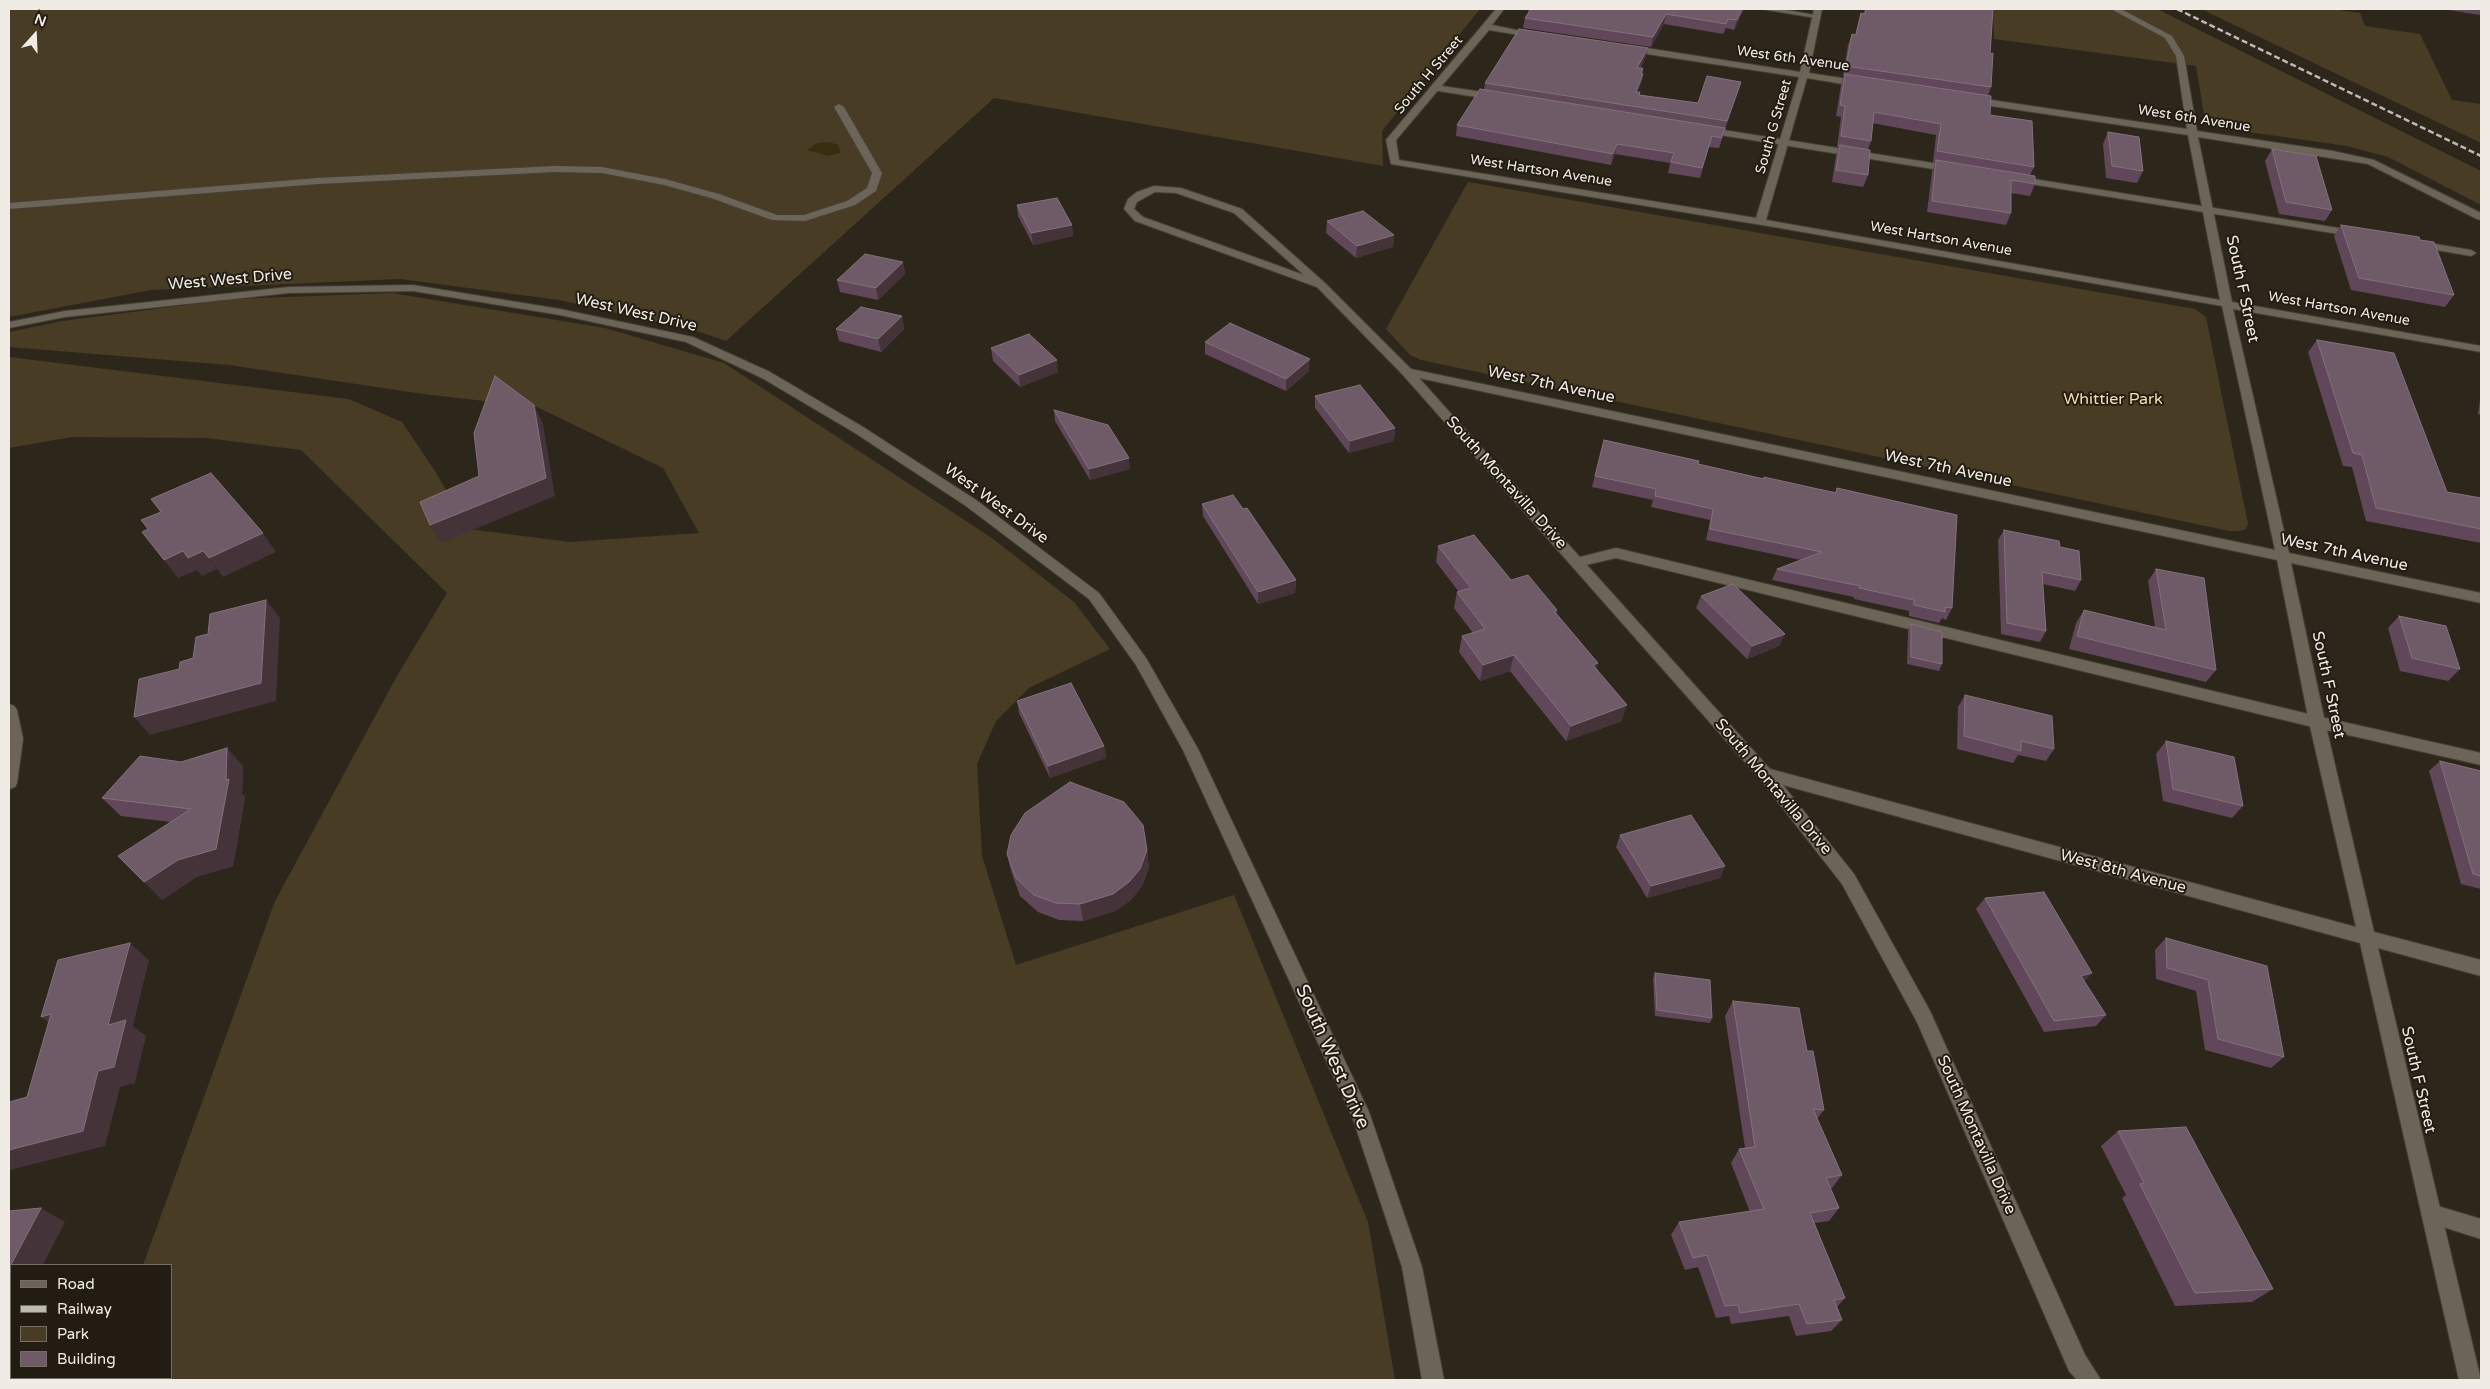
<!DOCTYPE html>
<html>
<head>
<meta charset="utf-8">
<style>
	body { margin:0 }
	#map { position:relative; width:2490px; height:1389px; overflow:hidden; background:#2c261b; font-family:"Varela Round",sans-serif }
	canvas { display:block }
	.frame { position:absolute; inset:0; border:10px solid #f0ece5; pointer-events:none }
	.legend { position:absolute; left:10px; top:1264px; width:162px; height:115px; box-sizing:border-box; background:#221c12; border:1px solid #746f66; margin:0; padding:6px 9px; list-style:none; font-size:15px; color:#f0ece5 }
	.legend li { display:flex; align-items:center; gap:10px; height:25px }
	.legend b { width:25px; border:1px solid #746f66 }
	.north { position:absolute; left:10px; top:10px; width:50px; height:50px; -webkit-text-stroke:4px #221c12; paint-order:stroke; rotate:20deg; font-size:14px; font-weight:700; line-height:20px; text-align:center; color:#f0ece5 }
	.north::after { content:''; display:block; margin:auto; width:18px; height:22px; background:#f0ece5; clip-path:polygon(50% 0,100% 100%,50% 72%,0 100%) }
</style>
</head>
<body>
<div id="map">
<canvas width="2490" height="1389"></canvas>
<div class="frame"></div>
<ul class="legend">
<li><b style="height:6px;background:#6b6457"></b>Road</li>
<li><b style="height:6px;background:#beb9b1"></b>Railway</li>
<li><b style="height:14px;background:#493c25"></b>Park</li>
<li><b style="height:14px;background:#6f5a68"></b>Building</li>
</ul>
<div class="north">N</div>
</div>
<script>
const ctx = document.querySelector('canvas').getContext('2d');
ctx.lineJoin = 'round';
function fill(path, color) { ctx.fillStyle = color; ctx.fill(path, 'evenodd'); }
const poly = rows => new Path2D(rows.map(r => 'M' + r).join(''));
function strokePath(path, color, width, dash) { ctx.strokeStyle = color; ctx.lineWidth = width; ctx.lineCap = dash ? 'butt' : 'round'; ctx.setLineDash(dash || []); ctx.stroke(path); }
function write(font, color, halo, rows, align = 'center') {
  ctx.font = font + ' "Varela Round",sans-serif'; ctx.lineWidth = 4; ctx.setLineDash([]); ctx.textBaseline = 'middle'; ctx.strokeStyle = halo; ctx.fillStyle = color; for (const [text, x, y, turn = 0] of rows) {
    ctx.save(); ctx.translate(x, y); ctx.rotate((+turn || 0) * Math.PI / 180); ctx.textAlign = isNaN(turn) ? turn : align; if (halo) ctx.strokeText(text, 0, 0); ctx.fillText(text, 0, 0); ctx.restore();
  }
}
fill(poly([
	[9,9,1480,9,1382,131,1383,166,994,98,726,341,697,331,559,300,400,279,151,290,9,317],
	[1993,9,2157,9,2481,171,2481,205,2388,157,2347,146,2206,126,2196,66,1994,39],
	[2201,9,2332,9,2360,13,2365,26,2420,34,2452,100,2481,104,2481,143],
	[1468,182,2195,309,2206,317,2248,524,2246,529,2240,531,2229,531,1421,360,1410,355,1386,329],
	[392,293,605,328,724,363,992,538,1074,602,1110,649,1029,688,996,721,977,764,982,856,1016,965,1234,895,1368,1222,1395,1380,101,1380,102,1378,171,1378,171,1265,143,1265,275,901,397,676,447,593,301,450,206,438,72,437,9,448,9,357,349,399,402,422,435,471,468,529,570,542,699,533,663,468,537,407,423,394,229,365,9,347,9,332,62,321,233,299]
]), '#493c25');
fill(poly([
	[829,142,838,145,841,153,828,156,807,150,817,143]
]), '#362e0d');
const service = poly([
	[1761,9,1781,9,1820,16,1816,18,1761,9],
	[1435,85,1496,94,1501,97,1496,100,1432,90,1431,88,1435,85],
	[839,104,844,107,882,173,876,191,855,205,805,221,772,220,711,198,664,185,602,173,555,172,318,184,9,209,9,203,318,178,555,166,602,167,665,179,719,194,777,215,804,215,847,201,867,188,872,173,834,107,839,104],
	[1704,127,1952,166,1957,169,1952,172,1701,132,1701,128,1704,127],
	[2015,176,2357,231,2362,234,2357,237,2012,181,2012,177,2015,176],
	[2417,241,2471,250,2476,253,2471,256,2413,246,2413,242,2417,241],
	[1616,548,2317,716,2481,753,2481,765,2317,728,1616,558,1577,567,1570,562,1572,559,1616,548],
	[2431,1204,2481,1219,2481,1239,2424,1221,2421,1214,2424,1207,2431,1204]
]);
const minor = poly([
	[1496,9,1504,9,1492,25,1541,35,1537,38,1489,30,1396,140,1399,160,1756,218,1799,77,1627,51,1623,48,1627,45,1800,72,1814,9,1822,9,1809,73,1861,81,1865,84,1861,87,1807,78,1766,220,2220,300,2188,135,1971,103,1966,100,1971,97,2187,129,2176,56,2165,38,2111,9,2121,9,2172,36,2184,56,2197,131,2333,151,2374,160,2481,213,2481,220,2477,219,2368,164,2198,137,2232,302,2481,346,2481,352,2233,309,2289,553,2481,593,2481,603,2291,563,2325,722,2374,932,2481,960,2481,976,2378,948,2481,1380,2459,1380,2360,943,1783,785,1854,874,1930,1011,2085,1355,2101,1380,2077,1380,2069,1371,1917,1022,1842,884,1759,778,1403,375,1317,287,1135,221,1124,209,1128,199,1137,192,1154,186,1181,188,1242,209,1325,283,1411,369,2275,550,2222,306,1780,228,1391,164,1386,140,1496,9],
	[1155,192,1176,193,1234,213,1304,275,1143,217,1134,209,1137,202,1155,192],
	[1419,378,2277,560,2309,722,2356,927,1770,769,1419,378],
	[9,704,14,706,17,710,23,739,17,783,15,787,9,789,9,704]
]);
const tertiary = poly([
	[413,285,560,309,693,337,770,372,863,427,976,500,1099,593,1146,658,1198,749,1369,1112,1422,1267,1444,1380,1422,1380,1402,1267,1353,1119,1183,750,1136,665,1089,599,966,506,855,433,762,378,686,342,560,315,413,291,289,293,65,317,9,328,9,322,65,311,289,287,413,285]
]);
strokePath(service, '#454037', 2);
strokePath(minor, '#454037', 2);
strokePath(tertiary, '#454037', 2);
fill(service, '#6b6457');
fill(minor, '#6b6457');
fill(tertiary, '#6b6457');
strokePath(poly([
	[2177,9,2481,156]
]), '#beb9b1', 2.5, [6, 3]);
fill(poly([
	[1528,9,1744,9,1734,30,1726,28,1723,34,1664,24,1651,47,1523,28,1525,18,1529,11,1528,11],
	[1865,9,1993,9,1990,54,1991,87,1988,95,1990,115,2034,167,2030,175,2035,184,2030,196,2011,193,2011,213,2006,225,1927,212,1932,172,1935,163,1933,162,1936,135,1872,123,1871,141,1868,149,1868,175,1863,187,1832,182,1836,156,1839,147,1837,147,1841,117,1836,116,1841,85,1844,76,1843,76,1848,45,1852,34,1855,35,1858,23,1861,13,1864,13],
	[2442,9,2481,9,2481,13,2480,15],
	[1648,48,1646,56,1640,68,1643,68,1642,81,1637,92,1640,95,1698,103,1741,82,1719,148,1709,147,1700,178,1668,173,1670,163,1615,154,1611,165,1456,136,1457,125,1484,90,1485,83],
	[2108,132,2143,171,2137,183,2106,178,2103,144],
	[2272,149,2332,210,2325,221,2279,214,2265,161],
	[1017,205,1072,225,1073,236,1033,245,1018,216],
	[1327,221,1394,235,1393,247,1356,258,1326,233],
	[2341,225,2454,295,2445,307,2351,290,2334,236],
	[903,262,905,274,878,300,840,292,837,280],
	[902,316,904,329,881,352,839,341,836,329],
	[2317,340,2447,492,2481,498,2481,543,2366,521,2352,467,2343,466,2308,352],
	[1205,342,1309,371,1286,391,1205,354],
	[991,348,1058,372,1020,387,993,361],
	[2481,393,2481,415,2478,414],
	[1315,396,1395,428,1394,441,1349,453,1315,408],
	[1054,410,1130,469,1090,480,1055,421],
	[1604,440,1698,464,1763,479,1835,492,1837,488,1952,608,1946,620,1942,618,1939,623,1909,616,1909,611,1854,599,1854,597,1772,580,1777,569,1801,560,1706,540,1710,520,1651,507,1653,500,1592,487],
	[1202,504,1243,509,1296,580,1295,593,1258,604,1203,516],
	[2004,530,2060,547,2081,580,2075,591,2043,584,2046,631,2040,642,2001,634,1998,540],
	[1438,546,1511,580,1557,610,1556,615,1596,669,1622,721,1566,741,1510,671,1480,681,1459,652,1462,636,1473,633,1454,608,1457,592,1459,592,1436,562],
	[2156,569,2216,670,2206,682,2069,649,2076,623,2084,610,2155,627,2148,581],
	[1701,596,1785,634,1779,646,1747,659,1696,608],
	[2399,616,2460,669,2448,681,2400,671,2388,628],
	[1911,624,1942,664,1939,671,1907,664,1908,631],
	[1965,695,2054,749,2046,761,2018,755,2013,763,1957,749,1958,707],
	[1017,701,1104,746,1106,758,1050,778,1019,713],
	[2166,741,2243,806,2232,818,2163,801,2156,754],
	[2440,761,2481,771,2481,889,2461,884,2429,771],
	[181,762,243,766,242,794,245,797,233,866,196,877,162,900,171,822,121,816,102,798],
	[1620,835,1725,866,1720,878,1647,898,1616,847],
	[1147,850,1149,868,1142,886,1131,900,1115,911,1083,921,1059,920,1038,912,1020,896,1011,871,1007,854],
	[1985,898,2085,982,2106,1015,2096,1026,2044,1032,1976,909],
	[2166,938,2284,1057,2271,1068,2205,1050,2196,991,2156,979,2155,950],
	[1655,973,1712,1018,1710,1023,1655,1016,1653,979],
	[1733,1001,1807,1051,1824,1110,1817,1119,1842,1175,1832,1188,1830,1188,1839,1208,1829,1221,1814,1223,1845,1298,1837,1307,1842,1320,1831,1331,1796,1336,1789,1316,1731,1324,1729,1316,1716,1318,1698,1267,1685,1270,1671,1235,1679,1222,1750,1212,1731,1163,1739,1149,1745,1148,1725,1016],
	[2118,1131,2273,1289,2252,1302,2175,1306,2122,1198,2126,1195,2101,1146]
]), '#60485a');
fill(poly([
	[1742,9,1744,9,1734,30,1737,20],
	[1666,14,1664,24,1651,47,1653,37],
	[1648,48,1646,56,1635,75,1637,68],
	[1643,74,1642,81,1634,100,1636,92],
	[1741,82,1739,90,1725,129,1727,121],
	[1617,144,1615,154,1611,165,1613,154],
	[1072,225,1073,236,1033,245,1031,233],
	[1394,235,1393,247,1356,258,1357,246],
	[903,262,905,274,878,300,876,288],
	[902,316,904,329,881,352,878,339],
	[1310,359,1309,371,1286,391,1286,379],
	[1057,360,1058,372,1020,387,1019,375],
	[534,405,543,424,555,496,441,543,430,525,546,478],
	[1395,428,1394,441,1349,453,1350,441],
	[1129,458,1130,469,1090,480,1089,469],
	[263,533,276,552,223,577,209,558],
	[183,551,203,551,217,569,202,576,197,570,178,578,164,560],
	[1296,580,1295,593,1258,604,1258,592],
	[266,600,280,618,276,701,150,735,134,717],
	[1785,634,1779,646,1747,659,1752,646],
	[1514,655,1510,671,1480,681,1483,665],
	[1598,663,1594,679,1593,665],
	[1627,705,1622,721,1566,741,1571,726],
	[1104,746,1106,758,1050,778,1048,766],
	[227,748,243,766,242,794,245,797,233,866,196,877,162,900,144,882,226,780],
	[1147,850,1149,868,1142,886,1131,900,1115,911,1083,921,1080,904],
	[1725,866,1720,878,1647,898,1651,886],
	[130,943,149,960,133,1026,146,1036,135,1083,120,1087,105,1146,10,1170,9,1169,9,1150,98,1071,108,1025],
	[2092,973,2082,985,2081,976],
	[51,1014,63,1033,41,1017],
	[41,1208,65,1222,43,1265,12,1265],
	[11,1266,11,1331,9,1336,9,1271]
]), '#45333a');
const building = poly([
	[1531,9,1742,9,1737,20,1728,19,1726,24,1666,14,1653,37,1525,18,1531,9],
	[1866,9,1993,9,1990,54,1993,53,1991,87,1846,66,1852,34,1856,35,1861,13,1865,14,1866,9],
	[1519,29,1648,48,1637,68,1643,68,1641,73,1643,74,1636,92,1640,92,1639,95,1698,103,1707,76,1741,82,1727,121,1485,83,1519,29],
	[1845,74,1991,96,1990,115,2032,121,2034,167,1937,151,1941,124,1874,112,1871,141,1841,136,1845,106,1840,105,1845,74],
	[1480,89,1725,128,1721,138,1712,136,1702,168,1671,162,1674,153,1617,144,1613,154,1457,125,1480,89],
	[2108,132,2139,137,2143,171,2112,166,2108,132],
	[1840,145,1870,150,1868,175,1836,170,1840,145],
	[2272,149,2316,156,2332,210,2286,202,2272,149],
	[1936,160,2035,176,2035,184,2011,180,2011,213,1932,201,1936,160],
	[1057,198,1072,225,1031,233,1017,205,1057,198],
	[1363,211,1394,235,1357,246,1327,221,1363,211],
	[2341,225,2419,237,2420,240,2434,242,2454,295,2359,278,2341,225],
	[865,254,903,262,876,288,837,280,865,254],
	[861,307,902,316,878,339,836,329,861,307],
	[1230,323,1310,359,1286,379,1205,342,1230,323],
	[1029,334,1057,360,1019,375,991,348,1029,334],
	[2317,340,2394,353,2447,492,2481,498,2481,529,2376,508,2362,455,2353,453,2317,340],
	[495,376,534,405,546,478,430,525,420,502,479,476,474,433,495,376],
	[1360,385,1395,428,1350,441,1315,396,1360,385],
	[1054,410,1108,425,1129,458,1089,469,1054,410],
	[1604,440,1699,461,1698,464,1764,479,1764,477,1836,493,1837,488,1957,515,1952,608,1945,607,1945,612,1914,605,1914,600,1859,588,1860,586,1777,569,1822,552,1710,529,1713,509,1655,496,1656,489,1595,476,1604,440],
	[211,473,263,533,209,558,203,551,188,558,183,551,164,560,142,532,148,529,141,520,161,512,151,499,211,473],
	[1233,495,1243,509,1247,508,1296,580,1258,592,1202,504,1233,495],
	[2004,530,2059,541,2060,547,2079,551,2081,580,2042,572,2046,631,2007,623,2004,530],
	[1474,535,1511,580,1528,575,1557,610,1554,611,1598,663,1593,665,1627,705,1571,726,1514,655,1483,665,1462,636,1485,629,1457,592,1471,588,1438,546,1474,535],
	[2156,569,2204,578,2216,670,2077,636,2084,610,2166,630,2156,569],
	[1733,584,1785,634,1752,646,1701,596,1733,584],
	[266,600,261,683,134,717,139,679,179,669,180,662,193,658,196,637,208,634,210,614,266,600],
	[2399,616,2446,626,2460,669,2412,658,2399,616],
	[1911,624,1942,632,1942,664,1911,657,1911,624],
	[1071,683,1104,746,1048,766,1017,701,1071,683],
	[1965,695,2052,716,2054,749,2021,741,2021,751,1964,736,1965,695],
	[2166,741,2234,757,2243,806,2173,789,2166,741],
	[227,748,226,780,229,779,216,849,178,860,144,882,118,856,191,809,102,798,140,756,181,762,227,748],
	[2440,761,2481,771,2481,876,2473,874,2440,761],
	[1070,782,1124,802,1143,825,1147,850,1140,869,1129,882,1113,894,1080,904,1056,903,1034,895,1016,878,1007,854,1011,835,1025,813,1070,782],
	[1691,815,1725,866,1651,886,1620,835,1691,815],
	[2044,892,2092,973,2081,976,2106,1015,2054,1021,1985,898,2044,892],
	[2166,938,2267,966,2284,1057,2218,1039,2208,980,2167,968,2166,938],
	[130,943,108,1025,126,1020,114,1067,98,1071,83,1131,9,1150,9,1102,27,1097,51,1014,41,1017,58,960,130,943],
	[1655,973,1710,980,1712,1018,1657,1010,1655,973],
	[1733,1001,1799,1008,1807,1051,1813,1051,1824,1110,1813,1109,1842,1175,1826,1178,1839,1208,1810,1213,1845,1298,1834,1300,1842,1320,1807,1324,1799,1304,1740,1313,1738,1305,1725,1306,1707,1255,1693,1258,1679,1222,1764,1209,1739,1149,1755,1147,1733,1001],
	[2186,1127,2273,1289,2195,1293,2140,1184,2144,1183,2118,1131,2186,1127],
	[41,1208,11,1265,9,1271,9,1211,41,1208]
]);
fill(building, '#6f5a68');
strokePath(building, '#84717c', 1);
write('14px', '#f0ece5', '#221c12', [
	["West 6th Avenue",1793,59,8],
	["South H Street",1429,75,-50],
	["West 6th Avenue",2194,119,9],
	["South G Street",1774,127,-74],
	["West Hartson Avenue",1541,171,9],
	["West Hartson Avenue",1941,239,10],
	["West Hartson Avenue",2339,309,10]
]);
write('16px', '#f0ece5', '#221c12', [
	["West West Drive",230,280,-5],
	["South F Street",2242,289,78],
	["West West Drive",636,313,13],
	["West 7th Avenue",1551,385,12],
	["West 7th Avenue",1948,469,12],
	["South Montavilla Drive",1506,483,48],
	["West West Drive",996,504,36],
	["West 7th Avenue",2344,553,12],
	["South F Street",2328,685,78],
	["South Montavilla Drive",1773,787,50],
	["West 8th Avenue",2123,872,15],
	["South F Street",2418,1080,77],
	["South Montavilla Drive",1976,1135,66]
]);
write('16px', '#fbdda8', '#221c12', [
	["Whittier Park",2113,400]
]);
write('19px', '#f0ece5', '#221c12', [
	["South West Drive",1332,1057,66]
]);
</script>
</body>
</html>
